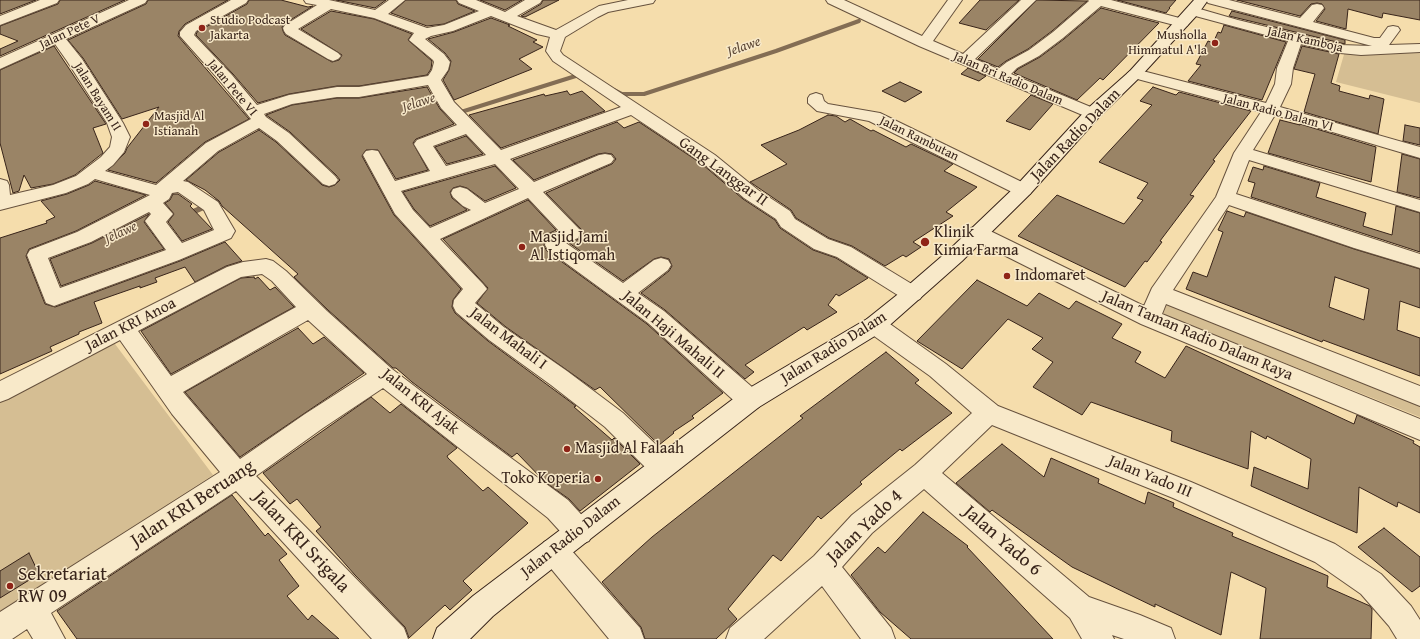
<!DOCTYPE html>
<html>
<head>
<meta charset="utf-8">
<style>
	body { margin:0 }
	canvas { display:block; background:#f5ddac }
</style>
</head>
<body>
<canvas width="1420" height="639"></canvas>
<script>
const ctx = document.querySelector('canvas').getContext('2d');
ctx.lineJoin = 'round';
function fill(path, color) { ctx.fillStyle = color; ctx.fill(path, 'evenodd'); }
const poly = rows => new Path2D(rows.map(r => 'M' + r).join(''));
function strokePath(path, color, width, dash) { ctx.strokeStyle = color; ctx.lineWidth = width; ctx.lineCap = dash ? 'butt' : 'round'; ctx.setLineDash(dash || []); ctx.stroke(path); }
function write(font, color, halo, rows, align = 'center') {
  ctx.font = font + ' "Gentium Book Plus",serif'; ctx.lineWidth = 3; ctx.setLineDash([]); ctx.textBaseline = 'middle'; ctx.strokeStyle = halo; ctx.fillStyle = color; for (const [text, x, y, turn = 0] of rows) {
    ctx.save(); ctx.translate(x, y); ctx.rotate((+turn || 0) * Math.PI / 180); ctx.textAlign = isNaN(turn) ? turn : align; if (halo) ctx.strokeText(text, 0, 0); ctx.fillText(text, 0, 0); ctx.restore();
  }
}
fill(poly([
	[1420,46,1420,103,1336,82,1345,51],
	[1178,291,1420,388,1420,417,1163,314,1157,303,1163,294],
	[112,340,213,475,0,611,0,398]
]), '#d5be93');
strokePath(poly([
	[614,90,622,94,644,94,776,51,859,21],
	[458,110,461,112,582,74]
]), '#836d54', 4);
strokePath(poly([
	[188,214,225,198]
]), '#836d54', 5.5);
const building = poly([
	[0,0,36,0,0,14,0,0],
	[60,0,125,0,0,56,0,49,18,41,0,34,0,26,58,4,60,0],
	[148,0,228,0,185,24,179,31,178,36,249,119,205,142,156,183,108,170,125,153,127,148,159,107,122,119,83,58,68,40,146,4,148,0],
	[249,0,281,0,308,7,313,6,284,24,282,27,283,31,285,35,332,62,339,60,342,55,301,29,331,11,374,19,412,34,408,40,432,61,431,69,427,75,359,86,337,86,289,94,258,103,233,74,196,35,197,32,247,4,249,0],
	[336,0,386,0,375,8,336,0],
	[406,0,456,0,458,4,475,11,444,24,427,26,391,13,406,0],
	[480,0,522,0,505,10,480,0],
	[543,0,559,0,525,17,521,16,541,4,543,0],
	[980,0,1019,0,986,30,959,23,980,0],
	[1037,0,1087,1,1052,31,1028,49,1006,61,998,67,978,59,1037,0],
	[1117,0,1176,0,1169,8,1170,8,1166,13,1117,0],
	[1237,0,1420,0,1420,20,1383,13,1382,18,1348,9,1346,29,1316,21,1325,9,1322,4,1317,3,1311,4,1300,16,1237,0],
	[1101,8,1159,23,1103,80,1100,78,1077,100,1014,73,1018,69,1040,57,1064,39,1101,8],
	[1232,11,1345,40,1345,44,1229,16,1232,11],
	[491,18,510,25,508,26,537,40,533,42,543,47,519,59,532,69,454,100,443,80,449,70,451,61,445,53,428,39,454,32,491,18],
	[1224,25,1286,42,1262,100,1188,81,1201,65,1196,64,1208,41,1213,43,1218,32,1221,33,1224,25],
	[54,46,106,124,93,128,103,153,75,175,53,184,31,188,24,175,19,191,13,193,0,143,0,70,54,46],
	[1302,46,1339,54,1331,83,1340,86,1339,91,1369,99,1370,95,1384,99,1378,134,1304,112,1315,74,1294,69,1302,46],
	[968,68,986,76,979,81,961,74,968,68],
	[900,82,922,92,905,102,882,91,900,82],
	[427,87,440,109,454,124,416,139,413,143,428,170,396,179,378,150,366,150,362,156,394,215,461,289,453,300,452,307,455,313,488,341,576,406,574,407,612,440,614,438,640,464,580,511,569,499,545,482,517,453,512,457,412,382,396,368,393,368,328,310,294,277,298,274,222,206,219,201,205,190,186,180,219,152,259,130,276,142,322,185,329,187,335,185,340,180,336,175,290,132,266,115,292,105,337,98,359,98,427,87],
	[1153,87,1176,95,1179,92,1251,111,1213,160,1215,161,1190,195,1194,196,1160,241,1162,242,1147,262,1145,261,1125,287,1018,236,1057,195,1124,224,1143,200,1137,198,1148,183,1099,162,1152,105,1140,101,1153,87],
	[567,91,570,95,582,91,605,111,501,148,469,115,544,94,545,96,567,91],
	[1031,95,1053,104,1030,130,1006,121,1031,95],
	[828,115,836,116,845,122,850,119,871,131,873,130,906,147,911,144,953,164,944,171,977,187,946,212,953,216,913,242,921,247,906,257,903,255,885,266,852,246,829,238,796,218,791,210,750,182,787,164,761,145,799,130,828,115],
	[1280,120,1300,125,1300,124,1376,147,1371,182,1268,153,1280,120],
	[617,122,624,128,639,122,702,164,743,199,775,220,780,228,813,250,836,258,868,278,839,296,836,294,828,305,837,312,807,330,804,327,745,365,754,372,745,379,665,310,641,293,669,271,672,266,669,259,661,257,654,259,623,281,569,243,579,239,582,230,546,193,612,164,616,159,612,154,605,153,598,154,534,180,513,160,617,122],
	[1405,125,1420,128,1420,145,1403,141,1405,125],
	[466,136,483,154,447,164,435,147,466,136],
	[1402,154,1420,159,1420,198,1397,192,1402,154],
	[495,166,516,188,485,201,467,188,460,186,453,188,450,192,452,198,467,210,430,226,414,209,403,192,495,166],
	[1264,166,1320,183,1316,197,1366,213,1363,226,1392,235,1396,206,1420,213,1420,252,1251,197,1255,183,1248,181,1253,167,1263,170,1264,166],
	[95,181,146,195,76,231,29,249,26,256,45,304,55,307,180,261,225,242,242,261,226,266,195,282,185,267,155,278,157,282,140,288,140,286,94,302,102,323,79,332,79,334,50,347,52,351,0,374,0,238,47,223,46,221,55,217,41,201,67,194,89,185,95,181],
	[173,194,178,194,192,204,190,206,212,229,182,241,168,222,174,214,165,203,170,200,173,194],
	[528,200,556,230,548,234,545,239,544,246,547,251,647,324,723,393,692,416,694,418,673,432,674,433,659,445,600,387,595,390,506,327,477,303,488,288,443,239,528,200],
	[1227,211,1244,217,1246,212,1354,249,1420,269,1420,308,1400,301,1397,330,1420,338,1420,376,1323,340,1322,342,1186,289,1193,272,1207,277,1223,232,1218,230,1227,211],
	[1335,277,1369,289,1364,320,1329,307,1335,277],
	[149,214,144,222,164,249,61,286,50,259,92,243,149,214],
	[254,277,255,279,258,277,270,290,275,287,294,307,171,374,141,331,241,278,254,277],
	[977,280,1027,306,1039,293,1069,309,1076,301,1122,324,1112,338,1141,352,1135,362,1165,378,1186,346,1354,424,1357,415,1414,441,1413,443,1420,447,1420,513,1398,502,1397,507,1359,487,1357,533,1251,486,1254,467,1308,489,1311,459,1267,436,1266,439,1251,431,1248,469,1171,441,1172,431,1091,402,1082,415,1033,387,1053,362,1032,349,1043,338,1008,319,962,369,917,341,977,280],
	[298,328,313,344,324,337,364,373,240,457,185,392,298,328],
	[886,352,919,380,915,383,952,413,902,451,900,449,860,482,862,484,821,519,818,516,781,561,773,555,728,609,737,619,716,639,645,639,641,627,602,582,652,537,803,418,800,416,886,352],
	[371,397,390,413,401,404,457,448,447,456,448,458,483,491,488,487,528,523,463,581,472,590,450,610,445,605,409,638,405,627,355,575,316,531,321,527,297,499,290,504,263,473,371,397],
	[1002,444,1044,477,1051,458,1099,479,1098,483,1145,504,1148,492,1174,503,1173,507,1233,533,1232,536,1328,576,1327,587,1370,606,1372,609,1371,639,1260,639,1266,588,1231,572,1221,635,1155,604,1155,607,1072,567,992,510,990,512,956,483,1002,444],
	[232,495,265,536,268,533,287,554,279,560,299,586,287,596,308,620,312,615,339,639,77,639,57,611,232,495],
	[923,512,968,546,967,547,1053,639,911,639,880,612,851,575,878,547,885,553,923,512],
	[1384,528,1420,557,1420,586,1412,592,1358,547,1384,528],
	[29,553,39,574,0,598,0,571,29,553]
]);
fill(building, '#9a8466');
strokePath(building, '#38241a', 1);
const street = poly([
	[40,0,59,0,57,3,0,25,0,16,40,0],
	[129,0,147,0,145,3,66,39,82,59,123,123,130,137,124,152,113,165,105,171,156,185,206,143,251,119,220,81,180,36,180,32,186,25,231,0,248,0,246,3,196,31,194,35,232,75,257,105,289,95,337,87,359,87,428,76,432,70,434,62,433,60,409,40,414,33,374,18,331,9,298,29,338,53,341,56,338,59,333,61,328,59,286,34,284,31,283,28,285,25,317,5,306,3,304,0,329,0,375,10,389,0,405,0,388,14,427,28,444,25,479,11,459,3,457,0,476,0,505,12,525,0,542,0,540,3,517,16,556,30,599,6,628,0,655,0,653,3,608,12,598,17,565,37,560,51,563,55,715,155,758,190,790,211,795,219,828,239,851,247,920,289,923,294,920,299,912,302,904,299,837,257,814,249,781,227,776,219,744,198,703,163,631,115,510,159,534,182,599,155,605,154,611,155,614,159,611,163,543,192,581,231,578,238,566,243,623,283,654,260,661,258,668,260,671,265,668,270,638,293,664,311,759,393,762,400,759,407,750,410,741,407,648,323,548,250,545,245,546,240,549,235,559,231,528,198,440,239,483,284,487,289,475,303,505,328,567,371,623,413,671,459,675,467,671,475,662,478,653,475,605,427,551,385,489,340,456,312,453,306,454,300,463,289,395,214,363,155,366,151,372,150,378,151,395,181,430,171,414,144,417,140,457,125,441,108,428,85,359,97,337,97,292,104,264,114,266,117,289,133,335,176,338,180,335,184,329,186,323,184,277,141,259,128,218,151,183,181,188,182,218,202,235,231,231,238,179,260,62,303,54,306,46,303,27,255,30,250,77,232,150,195,95,179,88,184,66,193,0,210,0,179,7,181,9,185,10,195,53,185,76,176,101,157,110,147,112,137,107,123,67,61,55,44,0,69,0,58,129,0],
	[491,16,537,34,550,37,546,51,553,61,621,107,501,150,454,102,441,80,448,70,450,62,444,54,425,39,431,36,453,31,491,16],
	[466,134,486,155,446,166,433,146,466,134],
	[495,164,519,189,485,203,467,189,460,187,453,189,451,193,453,197,463,206,471,210,430,228,413,210,401,191,495,164],
	[178,192,204,210,214,230,182,243,166,222,173,214,163,203,169,199,172,193,178,192],
	[149,212,151,214,145,221,166,250,60,288,48,258,91,242,149,212],
	[826,0,844,0,922,36,948,0,962,0,933,41,963,54,1021,0,1036,0,975,59,998,69,1007,62,1029,50,1053,32,1089,1,1088,0,1111,0,1187,20,1189,23,1187,26,1182,27,1101,6,1063,38,1039,56,1017,68,1011,74,1098,110,1100,114,1098,118,1092,119,919,46,828,3,826,0],
	[1206,0,1229,0,1300,18,1312,5,1317,4,1322,5,1324,8,1313,22,1374,38,1380,38,1388,27,1393,26,1398,27,1400,30,1389,45,1420,44,1420,52,1361,55,1340,53,1301,44,1293,68,1291,84,1280,107,1420,147,1420,158,1275,115,1253,150,1420,200,1420,212,1249,160,1236,194,1420,254,1420,268,1354,248,1229,205,1173,290,1420,386,1420,406,1166,304,1162,314,1420,419,1420,440,1141,324,970,238,967,233,970,228,977,227,984,228,1144,306,1152,288,1216,197,1234,153,1261,112,1130,77,1127,74,1130,71,1135,69,1266,103,1275,84,1277,68,1288,41,1188,14,1186,11,1188,8,1193,7,1238,20,1340,45,1372,46,1208,3,1206,0],
	[816,93,822,95,824,101,828,104,880,113,1030,186,1032,190,1030,194,1023,196,1016,194,869,121,817,111,808,103,808,98,810,95,816,93],
	[266,259,273,261,286,271,327,311,392,369,439,405,568,500,589,523,593,532,589,541,579,545,569,541,548,518,383,388,323,428,256,476,404,628,408,639,372,639,236,491,51,613,65,639,33,639,27,629,12,639,0,639,0,612,220,472,172,414,120,340,8,399,0,402,0,381,227,267,243,262,266,259],
	[262,274,272,281,296,307,171,376,138,331,241,277,262,274],
	[308,320,367,374,305,414,240,459,183,392,308,320],
	[875,317,883,319,946,364,998,406,1191,482,1335,544,1381,574,1411,606,1420,620,1420,639,1397,639,1389,626,1361,594,1315,562,1173,498,992,425,942,473,1089,597,1140,615,1171,628,1175,639,1124,639,1112,635,1114,639,1082,639,1070,618,924,489,872,533,842,567,891,628,895,639,861,639,822,586,764,639,726,639,730,628,814,556,852,515,915,465,972,413,930,376,867,331,864,325,867,319,875,317],
	[554,538,564,542,640,628,644,639,609,639,544,560,540,551,544,542,554,538]
]);
const secondary = poly([
	[1194,0,1208,0,1198,14,1140,77,1098,118,1030,194,962,261,883,331,759,407,534,583,493,616,470,639,433,639,437,628,473,596,741,393,867,319,897,295,948,251,1016,186,1086,110,1130,71,1194,0]
]);
strokePath(street, '#67523e', 2);
strokePath(secondary, '#38241a', 2);
fill(street, '#f8e9c9');
fill(secondary, '#f8e9c9');
for (const [x, y, r, color] of [
	[202,28,4,"#8f2418"],
	[1215,43,4,"#8f2418"],
	[146,124,4,"#8f2418"],
	[925,242,5,"#8f2418"],
	[522,247,4,"#8f2418"],
	[1007,276,4,"#8f2418"],
	[567,449,4,"#8f2418"],
	[598,479,4,"#8f2418"],
	[10,586,4,"#8f2418"]
]) { const dot = new Path2D(); dot.arc(x, y, r, 0, 2 * Math.PI); ctx.fillStyle = color; ctx.fill(dot); strokePath(dot, '#f8e9c9', 1.5); }
write('13px', '#38241a', '#f8e9c9', [
	["Studio Podcast",210,21],
	["Jakarta",210,36],
	["Musholla",1207,36,"right"],
	["Himmatul A'la",1207,51,"right"],
	["Masjid Al",154,117],
	["Istianah",154,132]
], 'left');
write('13px', '#38241a', '#f8e9c9', [
	["Jalan Pete V",70,32,-25],
	["Jalan Kamboja",1305,40,13],
	["Jalan Bri Radio Dalam",1008,79,23],
	["Jalan Pete VI",232,88,50],
	["Jalan Bayam II",97,97,58],
	["Jalan Radio Dalam VI",1278,113,15],
	["Jalan Rambutan",919,139,26]
]);
write('italic 14px', '#5e4937', '#f8e9c9', [
	["Jelawe",744,47,-19],
	["Jelawe",419,103,-18],
	["Jelawe",121,233,-25]
]);
write('16px', '#38241a', '#f8e9c9', [
	["Jalan Radio Dalam",1076,135,-46],
	["Gang Langgar II",723,172,36],
	["Jalan KRI Anoa",131,325,-27],
	["Jalan Haji Mahali II",673,335,40],
	["Jalan Taman Radio Dalam Raya",1197,336,23],
	["Jalan Mahali I",508,339,37],
	["Jalan Radio Dalam",834,348,-32],
	["Jalan KRI Ajak",420,402,39],
	["Jalan Yado III",1150,477,22],
	["Jalan Radio Dalam",571,537,-38]
]);
write('16px', '#38241a', '#f8e9c9', [
	["Klinik",934,233],
	["Kimia Farma",934,251],
	["Masjid Jami",530,238],
	["Al Istiqomah",530,256],
	["Indomaret",1015,276],
	["Masjid Al Falaah",575,449],
	["Toko Koperia",590,479,"right"]
], 'left');
write('19px', '#38241a', '#f8e9c9', [
	["Jalan KRI Beruang",193,504,-33],
	["Jalan Yado 4",865,527,-44],
	["Jalan Yado 6",1002,541,41],
	["Jalan KRI Srigala",301,542,47]
]);
write('19px', '#38241a', '#f8e9c9', [
	["Sekretariat",18,575],
	["RW 09",18,597]
], 'left');
</script>
</body>
</html>
